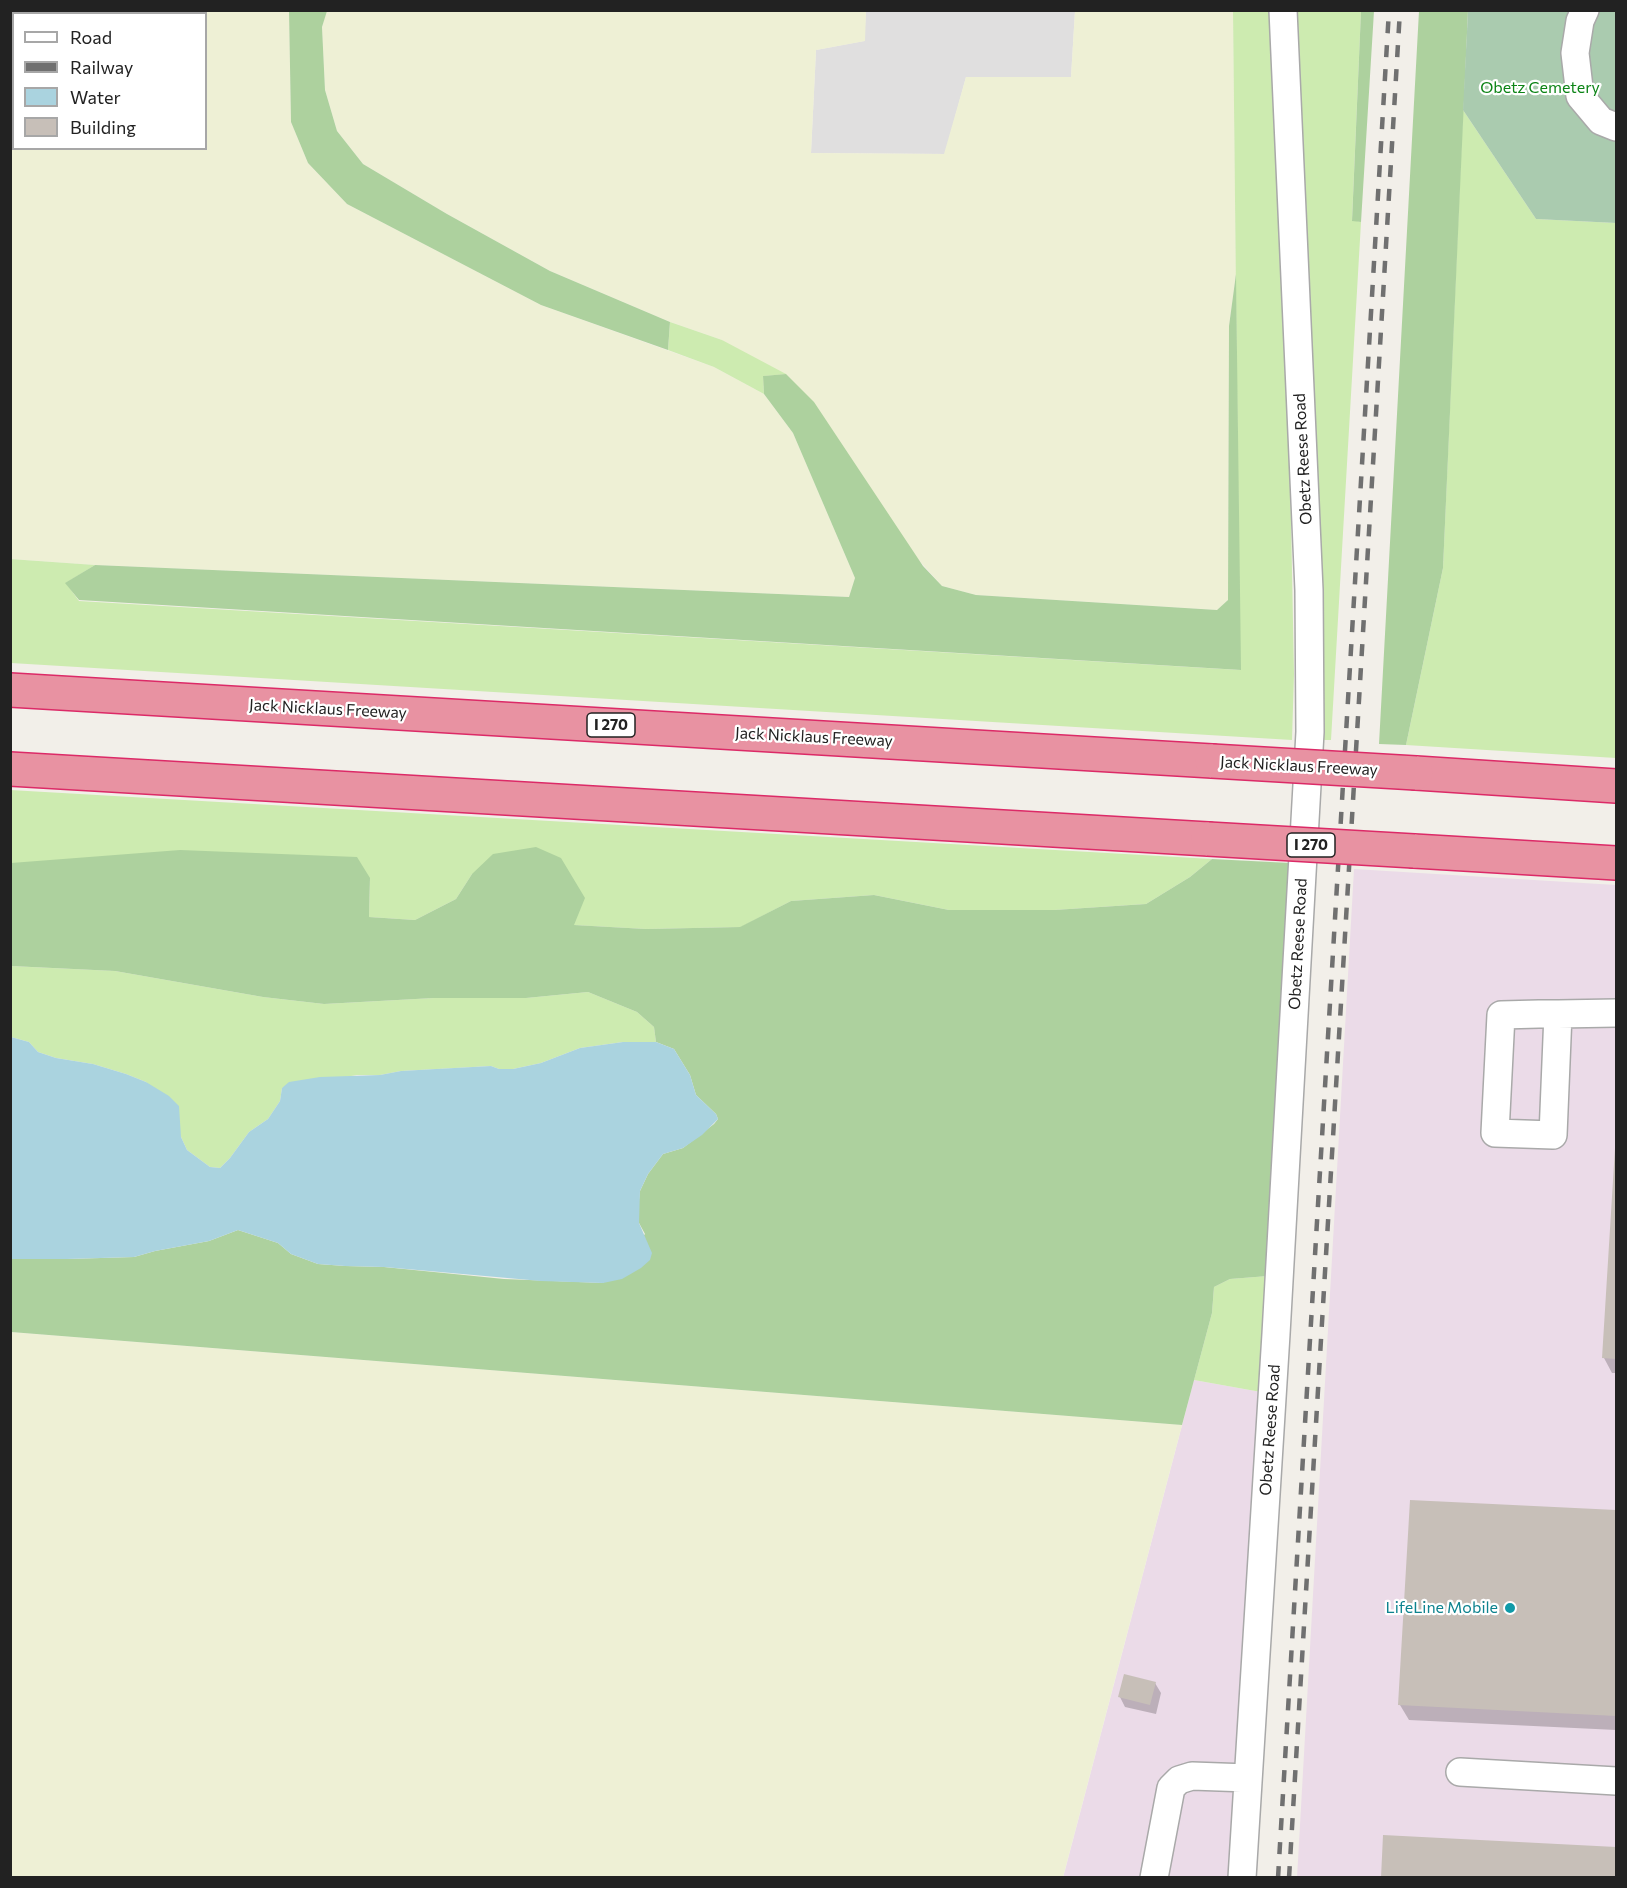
<!DOCTYPE html>
<html>
<head>
<meta charset="utf-8">
<style>
	body { margin:0 }
	#map { position:relative; width:1627px; height:1888px; overflow:hidden; background:#f2efe9; font-family:Commissioner,sans-serif }
	canvas { display:block }
	.frame { position:absolute; inset:0; border:12px solid #222; pointer-events:none }
	.legend { position:absolute; left:12px; top:12px; width:195px; height:138px; box-sizing:border-box; background:#fff; border:2px solid #a7a7a7; margin:0; padding:8px 10px; list-style:none; font-size:18px; color:#222 }
	.legend li { display:flex; align-items:center; gap:12px; height:30px }
	.legend b { width:30px; border:2px solid #a7a7a7 }
</style>
</head>
<body>
<div id="map">
<canvas width="1627" height="1888"></canvas>
<div class="frame"></div>
<ul class="legend">
<li><b style="height:8px;background:#fff"></b>Road</li>
<li><b style="height:8px;background:#707070"></b>Railway</li>
<li><b style="height:16px;background:#aad3df"></b>Water</li>
<li><b style="height:16px;background:#c7bfb8"></b>Building</li>
</ul>
</div>
<script>
const ctx = document.querySelector('canvas').getContext('2d');
ctx.lineJoin = 'round';
function fill(path, color) { ctx.fillStyle = color; ctx.fill(path, 'evenodd'); }
const poly = rows => new Path2D(rows.map(r => 'M' + r).join(''));
function strokePath(path, color, width, dash) { ctx.strokeStyle = color; ctx.lineWidth = width; ctx.lineCap = dash ? 'butt' : 'round'; ctx.setLineDash(dash || []); ctx.stroke(path); }
function write(font, color, halo, rows, align = 'center') {
  ctx.font = font + ' Commissioner,sans-serif'; ctx.lineWidth = 4.5; ctx.setLineDash([]); ctx.textBaseline = 'middle'; ctx.strokeStyle = halo; ctx.fillStyle = color; for (const [text, x, y, turn = 0] of rows) {
    ctx.save(); ctx.translate(x, y); ctx.rotate((+turn || 0) * Math.PI / 180); ctx.textAlign = isNaN(turn) ? turn : align; if (halo) ctx.strokeText(text, 0, 0); ctx.fillText(text, 0, 0); ctx.restore();
  }
}
fill(poly([
	[866,11,1075,11,1071,77,966,77,945,154,811,153,816,50,864,41]
]), '#e0dfdf');
fill(poly([
	[1354,869,1616,885,1616,1877,1297,1878],
	[1194,1380,1261,1392,1232,1877,1063,1878]
]), '#ebdbe8');
fill(poly([
	[327,10,866,11,865,41,816,50,811,153,944,154,966,77,1071,77,1075,11,1233,11,1236,274,1229,326,1228,600,1217,610,976,595,942,586,722,340,670,322,550,271,447,214,363,164,337,131,325,90,322,27],
	[10,11,289,11,291,122,308,163,347,204,541,305,714,367,764,394,793,433,855,578,849,597,95,565,11,559],
	[14,14,206,14,206,148,14,148],
	[10,1332,1182,1425,1063,1877,11,1877]
]), '#eef0d5');
fill(poly([
	[1233,11,1271,11,1290,468,1294,674,1292,740,11,663,10,559,95,565,66,583,79,601,1240,670],
	[1293,11,1361,11,1352,220,1361,222,1331,740,1321,740],
	[1463,110,1536,219,1616,223,1616,758,1406,745,1443,568],
	[670,322,722,340,786,374,763,376,764,394,714,367,668,350],
	[10,790,1212,859,1190,877,1146,904,1054,910,949,910,874,895,791,901,741,927,646,929,573,925,472,874,456,899,415,920,369,917,370,878,11,863],
	[10,966,115,971,263,997,324,1004,434,998,526,998,588,992,637,1012,654,1027,656,1042,623,1042,580,1048,541,1063,513,1069,499,1069,491,1066,401,1071,380,1075,357,1075,282,1088,280,1101,268,1119,249,1132,230,1158,220,1168,210,1167,187,1150,181,1137,146,1082,126,1074,93,1064,56,1058,38,1052,29,1042,11,1037],
	[1268,1276,1261,1392,1194,1380,1212,1313,1214,1287,1230,1279]
]), '#cdebb0');
fill(poly([
	[289,11,327,11,322,27,325,90,337,131,363,164,447,214,550,271,670,322,668,350,541,305,347,204,308,163,291,122],
	[1361,11,1374,11,1361,222,1352,221],
	[1419,11,1468,11,1443,568,1406,745,1379,744],
	[1236,274,1241,670,79,600,65,583,95,565,849,597,855,578,793,433,764,394,763,376,786,374,814,402,923,566,942,586,976,595,1217,610,1228,600,1229,326],
	[536,847,561,858,585,898,574,925,646,929,740,927,791,901,874,895,949,910,1054,910,1146,904,1190,877,1212,859,1290,863,1268,1276,1230,1279,1214,1287,1212,1313,1182,1425,11,1332,11,1259,67,1259,134,1257,155,1251,209,1241,238,1230,278,1243,291,1254,318,1264,345,1266,384,1267,504,1279,603,1283,645,1234,639,1223,638,1209,640,1191,648,1174,663,1154,683,1148,714,1124,718,1119,716,1114,696,1095,690,1075,674,1049,656,1042,654,1027,637,1012,588,992,526,998,434,998,324,1004,263,997,115,971,11,966,11,863,180,850,357,857,370,878,369,917,415,920,456,899,472,874,493,854]
]), '#add19e');
fill(poly([
	[1468,11,1616,11,1616,223,1536,219,1463,110]
]), '#aacbaf');
fill(poly([
	[11,1037,29,1042,38,1052,56,1058,93,1064,126,1074,146,1082,169,1096,179,1106,181,1137,187,1150,210,1167,220,1168,230,1158,249,1132,268,1119,280,1101,282,1088,289,1082,320,1077,380,1075,401,1071,436,1069,491,1066,499,1069,513,1069,541,1063,580,1048,623,1042,656,1042,674,1049,690,1075,696,1095,716,1114,718,1119,702,1135,683,1148,663,1154,648,1174,640,1191,639,1223,652,1253,650,1260,641,1268,622,1279,603,1283,541,1281,384,1267,345,1266,318,1264,291,1254,278,1243,238,1230,209,1241,155,1251,134,1257,67,1259,11,1259]
]), '#aad3df');
fill(poly([
	[1616,1144,1616,1373,1612,1373,1604,1358],
	[1411,1501,1616,1512,1616,1730,1409,1720,1400,1705],
	[1155,1683,1161,1693,1156,1714,1125,1707,1120,1697]
]), '#0003');
fill(poly([
	[1615,1148,1616,1148,1616,1359,1602,1358],
	[1410,1500,1616,1510,1616,1716,1398,1705],
	[1124,1674,1156,1682,1150,1705,1118,1697],
	[1383,1835,1616,1847,1616,1878,1381,1878]
]), '#c7bfb8');
const minor = poly([
	[1585,10,1580,21,1575,53,1580,96,1601,121,1616,127],
	[1558,1014,1553,1135,1495,1133,1501,1015,1539,1014,1558,1014,1616,1013],
	[1460,1772,1616,1781],
	[1154,1878,1171,1788,1179,1780,1192,1776,1248,1778],
	[1242,1878,1276,1334,1310,732,1309,590,1283,10]
]);
const highway = poly([
	[10,690,1212,761],
	[10,769,1208,839],
	[1416,773,1616,786],
	[1414,851,1616,863]
]);
strokePath(minor, '#a9a9a9', 30);
strokePath(highway, '#dc2a67', 36);
strokePath(minor, '#fff', 27);
strokePath(highway, '#e892a2', 33);
strokePath(poly([
	[1278,1878,1389,10],
	[1289,1878,1400,10]
]), '#707070', 4.5, [12, 12]);
const highwayBridge = poly([
	[1212,761,1416,773],
	[1208,839,1414,851]
]);
strokePath(highwayBridge, '#dc2a67', 36, []);
strokePath(highwayBridge, '#e892a2', 33);
for (const [x, y, r, color] of [
	[1510,1608,6,"#0f9aa8"]
]) { const dot = new Path2D(); dot.arc(x, y, r, 0, 2 * Math.PI); ctx.fillStyle = color; ctx.fill(dot); strokePath(dot, '#fff', 2); }
for (const [x, y, w] of [
	[611,725,48],
	[1311,845,48]
]) { const box = new Path2D(); box.roundRect(x - w / 2, y - 12, w, 24, 4.5); ctx.fillStyle = '#fff'; ctx.fill(box); strokePath(box, '#222', 1.5); }
write('bold 15px', '#222', null, [
	["I 270",611,725],
	["I 270",1311,845]
]);
write('16px', '#0c8416', '#fff', [
	["Obetz Cemetery",1540,88]
]);
write('16px', '#222', '#fff', [
	["Obetz Reese Road",1303,459,-93],
	["Jack Nicklaus Freeway",328,709,3],
	["Jack Nicklaus Freeway",814,737,3],
	["Jack Nicklaus Freeway",1299,766,3],
	["Obetz Reese Road",1298,944,-87],
	["Obetz Reese Road",1270,1430,-86]
]);
write('16px', '#0d838f', '#fff', [
	["LifeLine Mobile",1498,1608]
], 'right');
</script>
</body>
</html>
